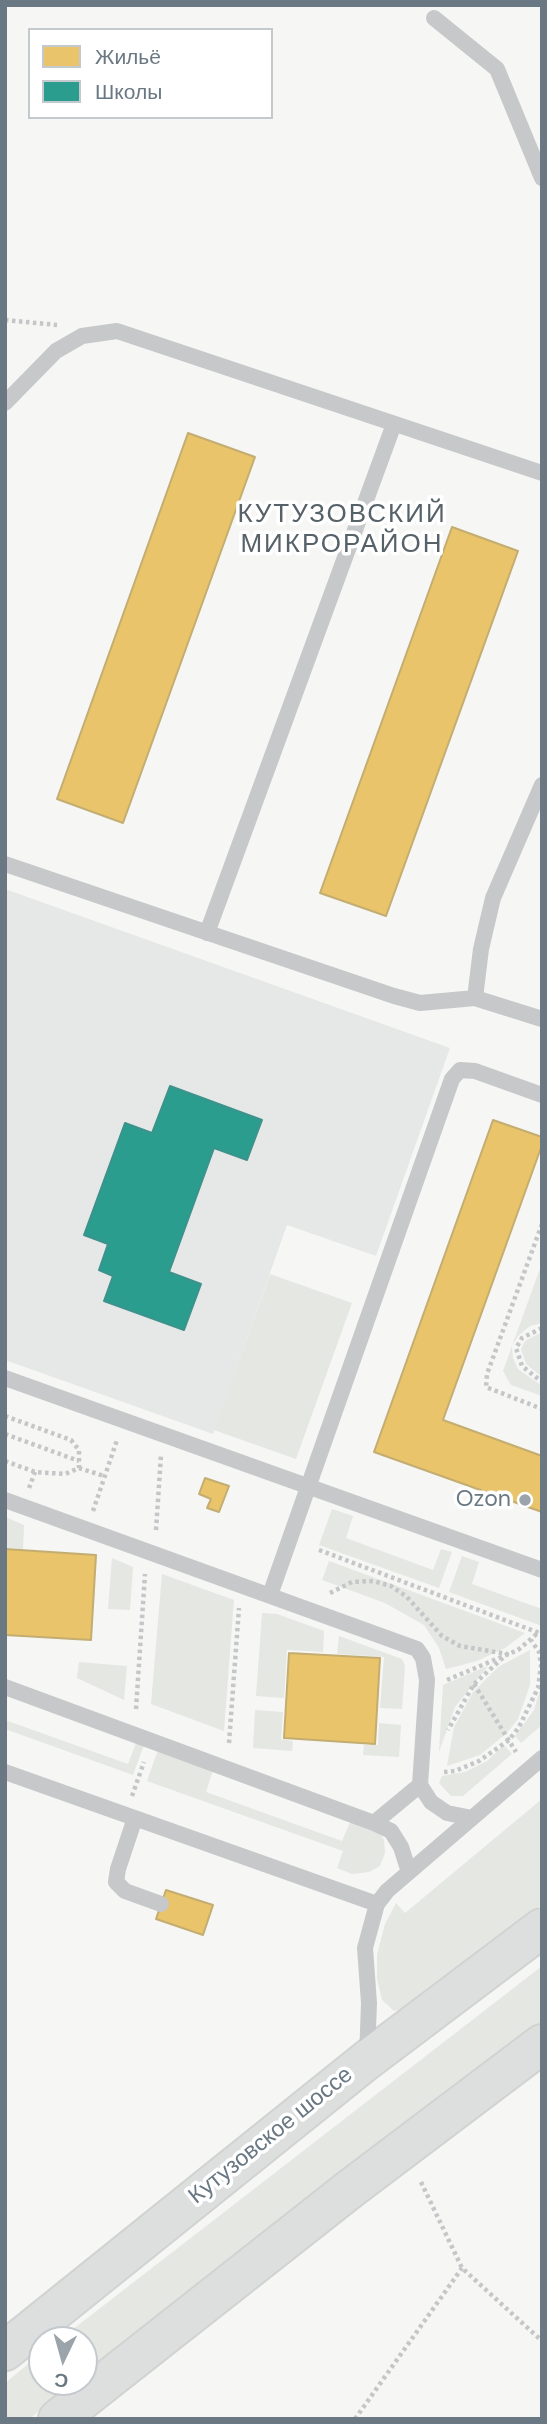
<!DOCTYPE html>
<html>
<head>
<meta charset="utf-8">
<style>
	body { margin:0 }
	#map { position:relative; width:547px; height:2424px; overflow:hidden; background:#f6f6f5; font-family:"DM Sans",sans-serif }
	canvas { display:block }
	.frame { position:absolute; inset:0; border:7px solid #697882; pointer-events:none }
	.legend { position:absolute; left:28px; top:28px; width:245px; height:91px; box-sizing:border-box; background:#fff; border:2px solid #c3c9cd; margin:0; padding:9px 12px; list-style:none; font-size:21px; color:#697882 }
	.legend li { display:flex; align-items:center; gap:14px; height:35px }
	.legend b { width:35px; border:2px solid #c3c9cd }
	.north { position:absolute; left:28px; top:2326px; width:70px; height:70px; box-sizing:border-box; background:#fff; border:2px solid #c3c9cd; border-radius:50%; rotate:185deg; font-size:19px; font-weight:700; line-height:28px; text-align:center; color:#697882 }
	.north::after { content:''; display:block; margin:auto; width:24px; height:32px; background:#9aa4aa; clip-path:polygon(50% 0,100% 100%,50% 72%,0 100%) }
</style>
</head>
<body>
<div id="map">
<canvas width="547" height="2424"></canvas>
<div class="frame"></div>
<ul class="legend">
<li><b style="height:19px;background:#e9c46a"></b>Жильё</li>
<li><b style="height:19px;background:#2a9d8f"></b>Школы</li>
</ul>
<div class="north">С</div>
</div>
<script>
const ctx = document.querySelector('canvas').getContext('2d');
ctx.lineJoin = 'round';
function fill(path, color) { ctx.fillStyle = color; ctx.fill(path, 'evenodd'); }
const poly = rows => new Path2D(rows.map(r => 'M' + r).join(''));
function strokePath(path, color, width, dash) { ctx.strokeStyle = color; ctx.lineWidth = width; ctx.lineCap = dash ? 'butt' : 'round'; ctx.setLineDash(dash || []); ctx.stroke(path); }
function write(font, color, halo, rows, align = 'center') {
  ctx.font = font + ' "DM Sans",sans-serif'; ctx.lineWidth = 7; ctx.setLineDash([]); ctx.textBaseline = 'middle'; ctx.strokeStyle = halo; ctx.fillStyle = color; for (const [text, x, y, turn = 0] of rows) {
    ctx.save(); ctx.translate(x, y); ctx.rotate((+turn || 0) * Math.PI / 180); ctx.textAlign = isNaN(turn) ? turn : align; if (halo) ctx.strokeText(text, 0, 0); ctx.fillText(text, 0, 0); ctx.restore();
  }
}
fill(poly([
	[5,889,450,1048,376,1256,287,1225,213,1434,5,1360]
]), '#e6e8e8');
fill(poly([
	[542,1263,542,1323,530,1326,518,1336,512,1346,513,1358,518,1369,542,1386,542,1396,511,1385,503,1371,512,1346],
	[270,1274,352,1303,296,1459,214,1430],
	[542,1332,542,1377,526,1364,521,1349,525,1341],
	[332,1509,353,1516,346,1538,433,1570,441,1549,452,1552,439,1588,319,1545],
	[5,1517,24,1525,23,1549,5,1548],
	[462,1556,479,1562,472,1584,542,1609,542,1626,449,1592],
	[112,1558,133,1567,130,1610,108,1609],
	[329,1561,525,1633,505,1648,477,1661,446,1669,439,1648,424,1625,385,1603,322,1580],
	[162,1574,234,1600,224,1731,151,1704],
	[262,1613,277,1614,324,1631,323,1652,287,1650,284,1698,256,1696],
	[339,1636,402,1659,405,1666,402,1709,380,1708,384,1657,337,1654],
	[530,1650,530,1685,518,1719,507,1733,480,1755,447,1766,454,1727,473,1692,498,1667],
	[79,1662,127,1666,124,1700,77,1678],
	[488,1666,455,1707,439,1752,443,1685],
	[542,1684,542,1725,521,1743,515,1736,534,1710],
	[255,1710,283,1712,281,1739,293,1741,292,1751,253,1748],
	[5,1720,128,1764,136,1743,144,1745,133,1775,5,1729],
	[379,1723,401,1725,399,1757,363,1755,364,1745,378,1745],
	[504,1745,512,1754,463,1796,451,1796,439,1783,442,1776,465,1772,487,1761],
	[158,1750,213,1770,206,1792,342,1841,351,1820,378,1830,384,1840,385,1853,380,1866,369,1872,352,1874,337,1868,343,1851,147,1781],
	[542,1799,542,1904,406,2008,394,2011,382,2000,377,1979,377,1955,385,1924,396,1903,405,1913],
	[542,1966,542,2023,84,2376,84,2340,59,2340],
	[42,2353,42,2382,77,2382,29,2419,5,2419,5,2383]
]), '#e5e7e3');
const homes = poly([
	[188,433,255,457,123,823,57,799,188,433],
	[452,527,518,551,386,916,320,893,452,527],
	[493,1120,542,1137,542,1145,443,1420,542,1456,542,1512,374,1452,493,1120],
	[205,1478,229,1486,219,1512,207,1508,211,1499,199,1494,205,1478],
	[5,1549,96,1555,91,1640,5,1635,5,1549],
	[289,1653,380,1658,375,1744,284,1738,289,1653],
	[166,1890,213,1905,203,1935,156,1919,166,1890]
]);
fill(homes, '#e9c46a');
strokePath(homes, '#c3ad71', 2);
const schools = poly([
	[170,1086,262,1120,247,1160,214,1148,169,1272,201,1284,184,1330,104,1301,113,1276,99,1270,108,1244,84,1235,125,1123,152,1133,170,1086]
]);
fill(schools, '#2a9d8f');
strokePath(schools, '#3d928b', 2);
const primary = poly([
	[5,2351,367,2060,542,1928],
	[58,2419,350,2189,542,2044]
]);
strokePath(primary, '#d1d2d2', 42);
strokePath(poly([
	[5,320,57,325],
	[542,1224,487,1374,486,1387,542,1409],
	[542,1328,522,1338,516,1348,522,1366,542,1382],
	[5,1416,71,1440,79,1450,79,1468],
	[5,1434,79,1461],
	[5,1461,35,1472,65,1474,79,1468,104,1476],
	[29,1488,35,1472],
	[93,1511,117,1440],
	[156,1530,161,1455],
	[319,1550,542,1634],
	[330,1593,352,1582,373,1581,391,1586,407,1597,442,1636,460,1646,507,1654,474,1684,448,1730],
	[447,1680,518,1650,539,1632],
	[474,1684,516,1752],
	[136,1709,145,1574],
	[229,1743,239,1608],
	[444,1772,455,1771,479,1761,509,1740,519,1727,538,1688,541,1665,539,1652,531,1640],
	[132,1796,144,1762],
	[421,2182,462,2268,542,2341],
	[355,2419,462,2268]
]), '#c5c6c7', 4.5, [3.5, 3.5]);
strokePath(poly([
	[434,18,497,69,542,178],
	[5,403,56,351,82,336,117,331,542,473],
	[542,785,493,898,481,949,475,998,542,1019],
	[5,864,394,996,420,1003,475,998],
	[207,933,394,424],
	[5,1378,542,1570],
	[5,1500,417,1649,423,1658,427,1680,420,1785,374,1823,5,1687],
	[270,1595,452,1079,460,1070,475,1071,542,1095],
	[5,1772,377,1904],
	[420,1785,431,1802,447,1813,472,1818],
	[135,1818,118,1869,116,1882,125,1891,161,1904],
	[374,1823,391,1831,401,1847,409,1872],
	[367,2057,369,2003,365,1948,377,1904,387,1891,542,1758]
]), '#c7c8c9', 16);
strokePath(primary, '#dddede', 38);
for (const [x, y, r, color] of [
	[525,1500,7,"#9aa4aa"]
]) { const dot = new Path2D(); dot.arc(x, y, r, 0, 2 * Math.PI); ctx.fillStyle = color; ctx.fill(dot); strokePath(dot, '#fff', 2.5); }
write('23px', '#697882', '#fff', [
	["Ozon",511,1500]
], 'right');
write('23px', '#697882', '#fff', [
	["Кутузовское шоссе",271,2136,-39]
]);
ctx.letterSpacing = '2px';
write('26px', '#566168', '#fff', [
	["КУТУЗОВСКИЙ",342,515],
	["МИКРОРАЙОН",342,545]
]);
ctx.letterSpacing = '0px';
</script>
</body>
</html>
